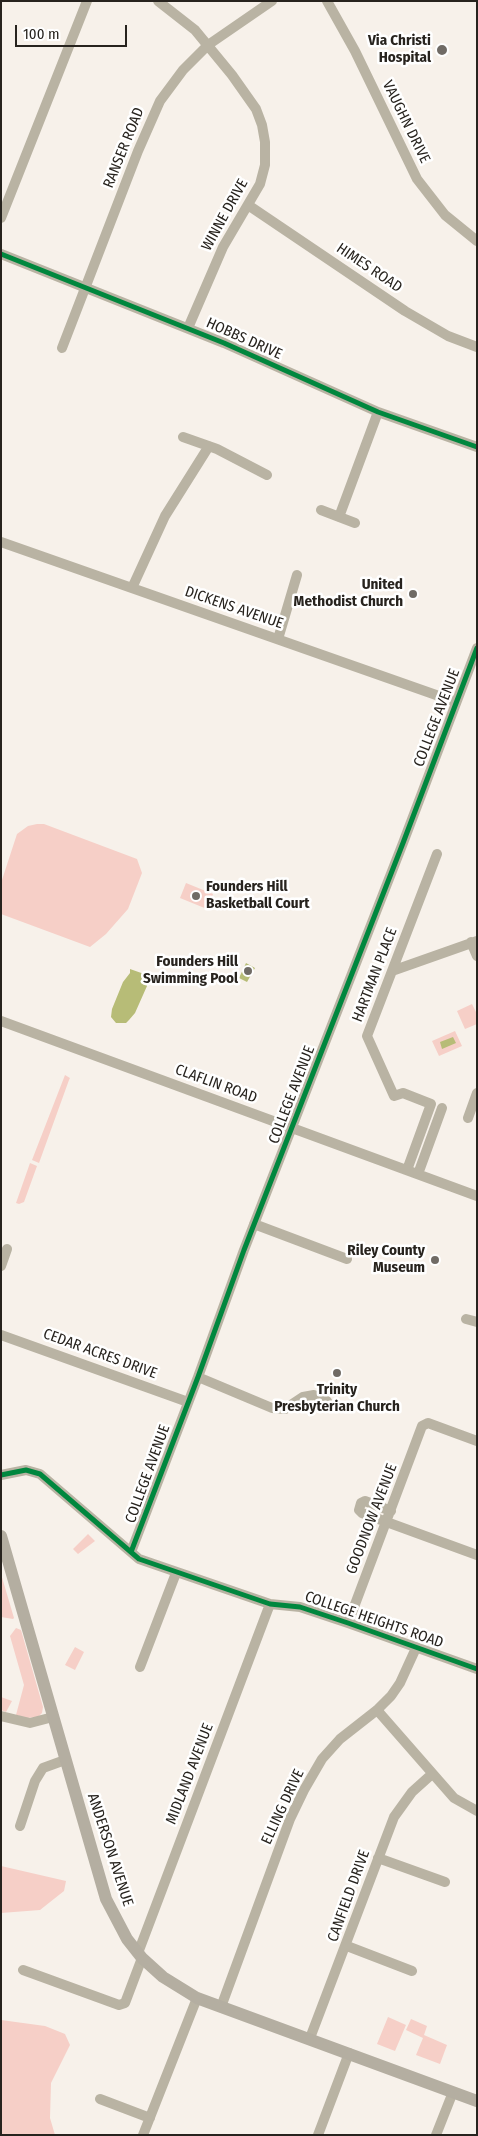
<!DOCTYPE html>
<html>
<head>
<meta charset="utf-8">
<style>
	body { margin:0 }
	#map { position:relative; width:478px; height:2136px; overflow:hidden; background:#f7f1ea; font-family:"Fira Sans Condensed",sans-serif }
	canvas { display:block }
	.frame { position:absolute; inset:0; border:2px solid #27231e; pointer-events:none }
	.scale { position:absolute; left:15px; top:25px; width:112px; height:22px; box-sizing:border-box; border:2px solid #27231e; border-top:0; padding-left:6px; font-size:15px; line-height:18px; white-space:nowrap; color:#27231e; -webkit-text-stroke:4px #fff; paint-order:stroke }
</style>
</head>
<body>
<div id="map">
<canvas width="478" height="2136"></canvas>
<div class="frame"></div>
<div class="scale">100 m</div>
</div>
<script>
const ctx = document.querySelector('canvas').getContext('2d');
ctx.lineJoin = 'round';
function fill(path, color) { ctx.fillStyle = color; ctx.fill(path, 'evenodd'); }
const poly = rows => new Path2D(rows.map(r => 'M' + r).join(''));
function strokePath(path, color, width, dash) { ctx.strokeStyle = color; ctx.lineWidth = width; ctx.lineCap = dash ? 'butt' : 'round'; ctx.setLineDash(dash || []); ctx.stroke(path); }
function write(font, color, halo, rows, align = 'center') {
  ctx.font = font + ' "Fira Sans Condensed",sans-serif'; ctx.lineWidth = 5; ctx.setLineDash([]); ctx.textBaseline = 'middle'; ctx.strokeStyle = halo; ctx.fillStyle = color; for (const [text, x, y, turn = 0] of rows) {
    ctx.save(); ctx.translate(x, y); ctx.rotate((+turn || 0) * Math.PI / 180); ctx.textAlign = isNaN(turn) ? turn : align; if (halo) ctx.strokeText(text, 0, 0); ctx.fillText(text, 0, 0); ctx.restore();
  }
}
fill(poly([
	[37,824,44,824,137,859,142,873,128,909,106,934,90,947,1,914,1,883,17,834,28,826],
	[186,883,213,894,207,909,180,898],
	[472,1004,477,1014,477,1024,465,1029,457,1011],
	[455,1031,462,1046,439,1056,432,1041],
	[65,1075,70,1078,69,1080,39,1163,32,1160],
	[30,1163,37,1166,24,1202,19,1204,16,1203],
	[88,1534,95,1541,78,1554,73,1549],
	[1,1574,14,1618,13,1619,1,1617],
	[16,1628,21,1630,43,1707,42,1713,38,1717,27,1718,16,1715,24,1685,10,1636],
	[75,1647,84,1652,75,1670,65,1665],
	[1,1697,12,1701,6,1712,1,1710],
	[1,1866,66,1881,64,1891,40,1910,1,1913],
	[388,2017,406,2025,395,2051,377,2044],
	[411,2019,427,2026,424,2035,447,2045,440,2064,416,2055,423,2038,406,2030],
	[1,2020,45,2026,65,2034,70,2045,51,2083,50,2118,55,2135,1,2135]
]), '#f6cfc7');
fill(poly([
	[246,963,255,968,247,982,239,978],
	[130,969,147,975,147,986,135,1013,129,1020,126,1023,116,1023,111,1017,112,1009,123,982,130,973],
	[453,1037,456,1043,442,1049,440,1042]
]), '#b7bc77');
strokePath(poly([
	[158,1,195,30,232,75,256,109,262,125,265,142,265,165,260,184,223,247,188,328],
	[327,1,355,51,417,179,445,215,477,241],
	[248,205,405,311,448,336,477,347],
	[1,218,87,1],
	[1,254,224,343,378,412,477,447],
	[62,348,138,151,160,101,183,70,208,45,272,1],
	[183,437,217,449,267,475],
	[321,510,355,523],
	[339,517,378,412],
	[1,542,456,702],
	[132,588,165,516,209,446],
	[278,639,297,575],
	[471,942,477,956],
	[392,971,477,941],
	[1,1021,477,1196],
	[468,1118,477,1093],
	[407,1170,431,1104,403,1093,394,1096,367,1036,437,854],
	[418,1174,442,1108],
	[254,1224,347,1259],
	[1,1266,7,1249],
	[466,1319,477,1322],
	[1,1335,188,1402],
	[198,1377,272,1408,285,1409,303,1397,314,1395,327,1401],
	[1,1475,26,1470,40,1474,139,1559,270,1604,300,1607,348,1623,477,1669],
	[391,1511,365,1501,361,1503,359,1510,362,1513,477,1555],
	[131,1552,198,1377,244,1250,403,843,477,648],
	[348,1623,422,1426,428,1423,477,1441],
	[140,1667,176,1573],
	[377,1710,454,1798,477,1811],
	[1,1716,30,1723,53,1717],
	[20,1826,35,1781,43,1768,65,1760],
	[378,1858,445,1882],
	[347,1946,412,1971],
	[138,1953,270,1604],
	[23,1970,119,2005,125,2003,142,1958],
	[221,2007,290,1819,304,1790,322,1759,340,1739,377,1710,391,1696,400,1683,416,1648],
	[310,2038,394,1817,412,1792,432,1774],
	[100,2099,150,2118],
	[143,2135,197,1998],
	[318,2135,349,2053],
	[436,2135,453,2092]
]), '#b9b3a3', 10);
strokePath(poly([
	[1,1536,106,1899,127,1939,142,1958,163,1977,197,1998,477,2101]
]), '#b4aea1', 12);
strokePath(poly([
	[1,254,224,343,378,412,477,447],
	[1,1475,26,1470,40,1474,139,1559,270,1604,300,1607,348,1623,477,1669],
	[131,1552,198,1377,244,1250,403,843,477,648]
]), '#00873e', 5);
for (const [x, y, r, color] of [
	[442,50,6,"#706b65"],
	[413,594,5,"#706b65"],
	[196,896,5,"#706b65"],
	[248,971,5,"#706b65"],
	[435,1260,5,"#706b65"],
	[337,1373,5,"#706b65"]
]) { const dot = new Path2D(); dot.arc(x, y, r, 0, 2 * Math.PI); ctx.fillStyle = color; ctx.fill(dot); strokePath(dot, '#fff', 2); }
write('bold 15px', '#27231e', '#fff', [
	["Via Christi",431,41],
	["Hospital",431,58],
	["United",403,585],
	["Methodist Church",403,602],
	["Founders Hill",206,887,"left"],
	["Basketball Court",206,904,"left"],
	["Founders Hill",238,962],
	["Swimming Pool",238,979],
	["Riley County",425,1251],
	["Museum",425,1268],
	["Trinity",337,1390,"center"],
	["Presbyterian Church",337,1407,"center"]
], 'right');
write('15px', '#27231e', '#fff', [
	["VAUGHN DRIVE",406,122,64],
	["RANSER ROAD",124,148,-68],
	["WINNE DRIVE",225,215,-61],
	["HIMES ROAD",369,268,34],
	["HOBBS DRIVE",244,339,24],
	["DICKENS AVENUE",234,608,19],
	["COLLEGE AVENUE",437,718,-69],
	["HARTMAN PLACE",375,975,-69],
	["CLAFLIN ROAD",216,1084,20],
	["COLLEGE AVENUE",292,1095,-69],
	["CEDAR ACRES DRIVE",100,1354,20],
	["COLLEGE AVENUE",148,1474,-70],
	["GOODNOW AVENUE",372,1519,-69],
	["COLLEGE HEIGHTS ROAD",374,1620,19],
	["MIDLAND AVENUE",190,1774,-69],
	["ELLING DRIVE",283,1807,-65],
	["ANDERSON AVENUE",110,1850,72],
	["CANFIELD DRIVE",349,1896,-70]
]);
</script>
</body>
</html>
